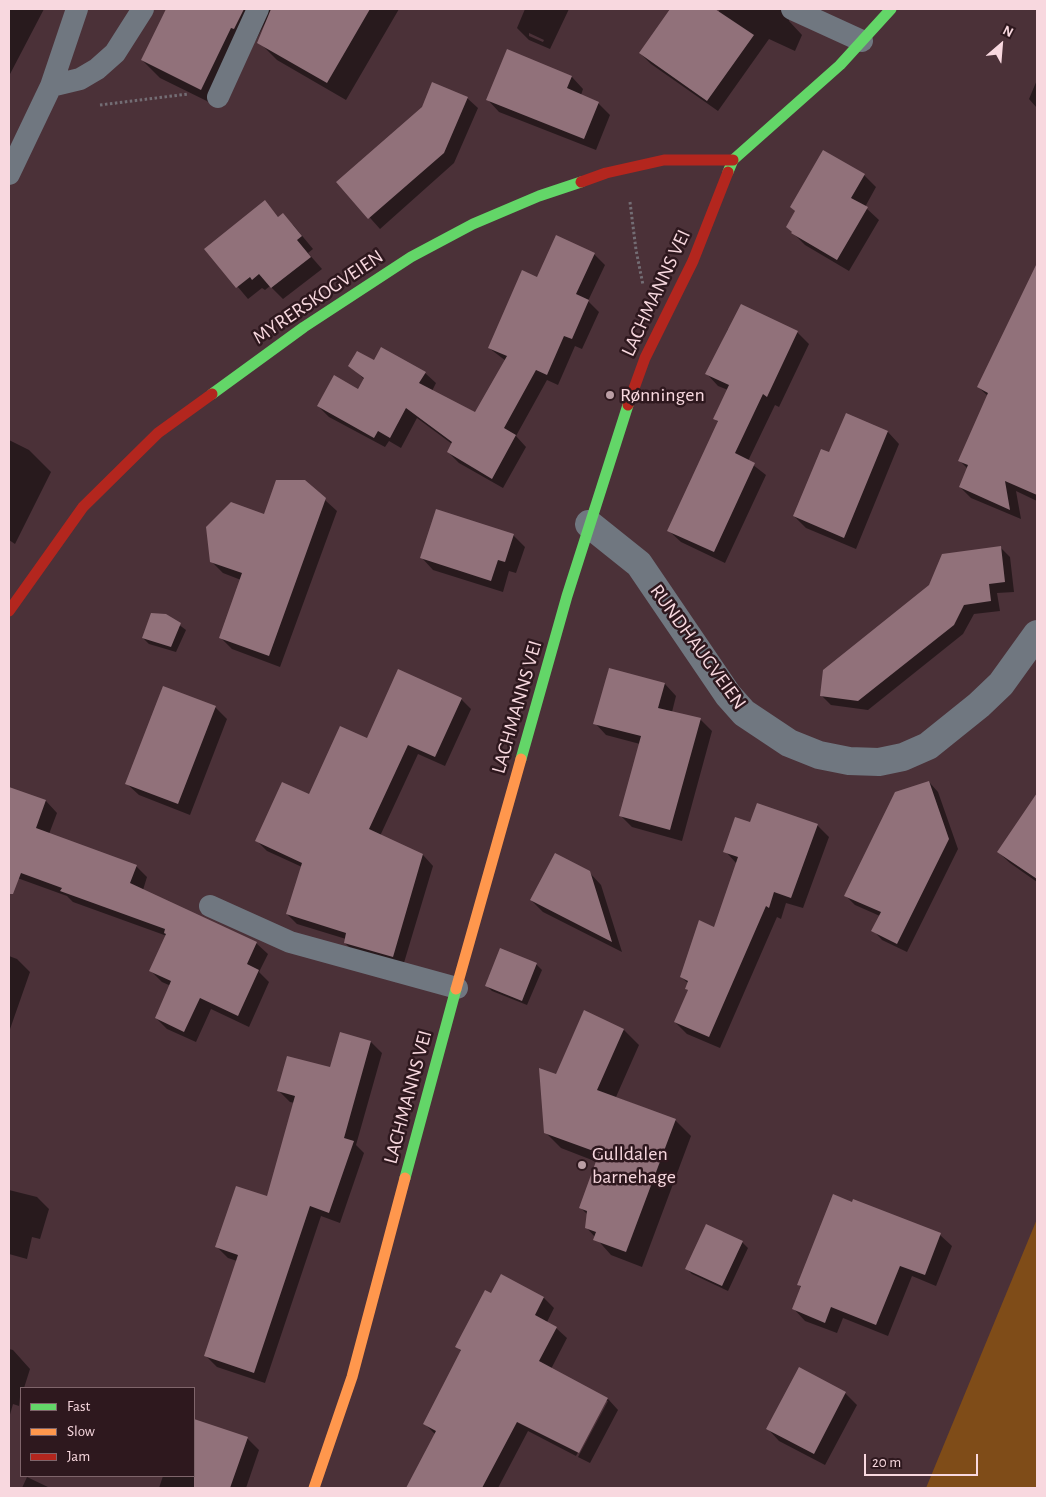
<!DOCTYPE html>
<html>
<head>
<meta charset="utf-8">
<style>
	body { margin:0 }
	#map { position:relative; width:1046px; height:1497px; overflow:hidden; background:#4b3138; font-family:"Alegreya Sans",sans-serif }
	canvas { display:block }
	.frame { position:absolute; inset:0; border:10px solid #f8d8df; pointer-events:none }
	.legend { position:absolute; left:20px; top:1387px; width:175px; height:90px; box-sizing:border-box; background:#2e181e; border:1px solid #7f656b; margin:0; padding:6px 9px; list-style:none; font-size:15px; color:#f8d8df }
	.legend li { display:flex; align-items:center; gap:10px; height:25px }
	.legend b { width:25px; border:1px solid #7f656b }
	.north { position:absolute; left:976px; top:20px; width:50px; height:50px; -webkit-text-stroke:4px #2e181e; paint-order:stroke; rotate:27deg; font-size:14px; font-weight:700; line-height:20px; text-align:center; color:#f8d8df }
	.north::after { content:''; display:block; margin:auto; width:18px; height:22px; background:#f8d8df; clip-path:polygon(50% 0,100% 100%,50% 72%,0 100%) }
	.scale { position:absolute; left:864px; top:1454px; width:114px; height:22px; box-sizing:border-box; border:2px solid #f8d8df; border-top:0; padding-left:6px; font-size:15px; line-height:18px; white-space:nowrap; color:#f8d8df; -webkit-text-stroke:4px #2e181e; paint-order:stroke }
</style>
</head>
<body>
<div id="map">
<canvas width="1046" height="1497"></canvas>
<div class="frame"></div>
<ul class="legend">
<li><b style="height:6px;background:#63d668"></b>Fast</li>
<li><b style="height:6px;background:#ff974d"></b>Slow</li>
<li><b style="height:6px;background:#b3261e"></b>Jam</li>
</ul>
<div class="north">N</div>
<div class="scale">20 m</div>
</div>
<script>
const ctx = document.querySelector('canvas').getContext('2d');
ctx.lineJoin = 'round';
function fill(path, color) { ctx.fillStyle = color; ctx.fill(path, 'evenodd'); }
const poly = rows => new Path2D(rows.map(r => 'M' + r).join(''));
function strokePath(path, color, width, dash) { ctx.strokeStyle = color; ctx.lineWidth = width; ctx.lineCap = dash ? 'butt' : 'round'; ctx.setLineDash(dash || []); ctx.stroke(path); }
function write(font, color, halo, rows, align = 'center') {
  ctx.font = font + ' "Alegreya Sans",sans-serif'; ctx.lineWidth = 5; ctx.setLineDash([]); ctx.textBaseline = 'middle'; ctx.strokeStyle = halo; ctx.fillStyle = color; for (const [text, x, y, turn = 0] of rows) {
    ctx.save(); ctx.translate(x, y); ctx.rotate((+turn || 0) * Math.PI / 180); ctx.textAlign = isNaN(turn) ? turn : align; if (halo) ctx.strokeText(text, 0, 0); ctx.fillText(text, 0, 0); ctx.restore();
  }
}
fill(poly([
	[1037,1219,1037,1488,926,1488]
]), '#7f4c18');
fill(poly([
	[9,9,44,9,9,76],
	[168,9,399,9,346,100,277,60,259,42,269,16,219,107,160,78,142,60],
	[525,9,569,9,550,49,529,40,517,28],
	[529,33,544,40,543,42,529,36],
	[672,9,687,9,690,11,692,9,706,9,717,16,720,9,797,9,790,14,789,21,802,35,795,51,769,39,718,111,651,64,640,53],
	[508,51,572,77,583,89,581,95,598,103,610,115,596,150,499,112,488,100],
	[1037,80,1037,108,1029,99],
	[467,98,478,108,454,163,380,229,338,182,423,108],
	[864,175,876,187,865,207,879,220,849,271,805,245,787,227,796,212,791,207],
	[265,202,279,218,283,215,294,226,313,249,308,253,322,269,283,299,270,286,265,290,262,288,248,299,206,249],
	[594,254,605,265,588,301,599,312,582,349,575,346,558,385,547,380,516,436,526,447,503,488,459,463,448,452,452,444,417,418,401,448,389,441,385,447,329,417,318,406,359,391,365,380,349,365,374,362,425,373,436,383,432,391,476,413,506,361,489,348,537,279],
	[1037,265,1037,501,1016,491,1021,519,971,498,960,487,968,469,960,461,988,396,978,387],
	[728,329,797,332,809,344,779,407,775,405,748,461,766,475,725,563,681,542,669,531,719,423,715,419,728,390,718,386,707,374],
	[846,415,888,432,899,444,856,549,806,528,794,516,830,453],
	[9,440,29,450,51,472,15,544,9,540],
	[304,481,337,511,280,667,232,649,220,637,241,580,223,573,211,561],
	[513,535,525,547,516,573,509,571,503,592,433,570,422,558],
	[1001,548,1010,557,1014,592,997,593,1000,611,974,614,963,634,868,710,831,705,822,696],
	[166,615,186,630,176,652,149,644,143,638],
	[609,669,665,684,676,696,672,712,700,719,712,731,682,841,632,827,621,816,640,744,606,735,595,723],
	[461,699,471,709,445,766,418,754,380,836,423,855,433,866,403,966,355,953,345,943,346,939,297,924,287,914,302,867,267,851,257,841,309,796,368,740],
	[215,707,227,719,190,815,139,795,127,784],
	[929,782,938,792,958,849,907,952,882,940,873,930,880,916,855,905,846,896],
	[9,788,46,801,57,813,49,834,136,866,147,877,143,890,256,943,268,954,259,972,269,982,249,1027,211,1009,196,1042,167,1029,156,1018,171,986,162,982,151,971,167,936,73,902,67,896,9,875],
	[1021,819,1037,830,1037,882,1010,863,998,852],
	[751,824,817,825,829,837,803,908,786,903,781,919,777,917,720,1048,687,1034,675,1022,689,991,686,989,689,984,681,977,715,928,737,864,725,851],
	[589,872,601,885,622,952,543,912,531,900],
	[9,956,17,959,30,972,9,1032],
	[536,964,542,970,527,1005,492,991,486,985],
	[624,1030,639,1045,616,1097,675,1120,691,1136,642,1267,611,1255,586,1227,588,1215,581,1208,597,1162,561,1148,545,1132,556,1076],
	[341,1034,371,1042,382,1053,356,1145,364,1153,340,1223,321,1216,265,1383,217,1367,206,1356,237,1261,228,1258,217,1247,268,1197,295,1103,290,1102,279,1091,331,1069],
	[9,1190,37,1197,49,1209,40,1239,32,1237,27,1259,9,1254],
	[940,1235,952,1246,936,1286,912,1276,888,1336,843,1318,837,1333,805,1321,794,1309,802,1288,799,1285],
	[742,1242,748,1248,728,1291,692,1274,687,1269],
	[491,1294,544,1298,554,1308,547,1322,556,1328,567,1338,551,1369,608,1399,618,1410,590,1463,578,1457,608,1401,605,1401,576,1456,528,1431,498,1488,407,1488,435,1434,425,1424,462,1352,457,1347],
	[9,1349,13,1350,30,1369,24,1388,21,1388,19,1406,13,1404,9,1418],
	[800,1369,845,1393,857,1405,825,1465,779,1441,768,1429],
	[194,1420,248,1439,259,1450,246,1488,159,1488,163,1476,194,1476],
	[27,1477,50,1488,22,1488]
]), '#0007');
fill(poly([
	[166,9,244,9,234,29,231,28,201,90,141,60],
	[271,9,370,9,327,83,257,43],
	[670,9,715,9,754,35,707,101,639,53],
	[507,49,572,76,567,88,599,102,584,139,486,100],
	[432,82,468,97,444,153,368,219,336,182,422,107],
	[823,150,865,174,851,198,868,207,837,260,791,233,792,232,786,227,795,211,790,207],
	[265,200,278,217,283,213,302,236,297,240,311,257,271,288,259,274,252,280,250,277,236,288,204,249],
	[556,235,595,253,576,294,589,300,572,339,564,336,547,375,536,370,504,428,516,435,492,479,447,452,452,442,406,408,390,438,378,431,374,438,317,406,334,375,358,389,364,378,348,366,357,351,374,360,381,347,426,372,419,383,475,412,507,356,488,348,522,270,537,277],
	[1037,263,1037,495,1005,481,1010,510,959,487,968,465,958,461,988,393,977,387],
	[741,304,798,331,767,397,763,394,735,453,755,463,714,552,667,531,718,421,713,419,729,385,705,374],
	[846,413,888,431,844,538,793,516,821,449,829,452],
	[276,480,305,480,326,498,269,656,219,638,242,573,210,562,206,527,231,502,264,514],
	[436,509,514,534,505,562,498,560,491,581,420,558],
	[1001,546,1005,582,989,584,991,601,964,605,954,625,858,701,820,696,823,670,929,585,942,554],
	[151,613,166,614,181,623,171,647,142,638],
	[609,668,665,683,658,708,701,718,670,830,619,816,641,736,593,724],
	[398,669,462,698,435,757,408,745,369,829,423,854,393,957,344,943,346,933,286,914,302,863,255,841,282,782,309,794,340,726,367,738],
	[163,686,216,706,178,804,125,784],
	[929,781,949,839,897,944,871,931,881,912,844,896,895,792],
	[9,787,46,800,36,828,137,865,130,883,257,942,247,964,259,970,238,1016,200,998,184,1032,155,1018,171,981,149,971,166,934,164,933,165,929,60,891,62,888,21,873,13,894,9,894],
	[1037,793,1037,879,997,852],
	[757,803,818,824,791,898,774,892,769,908,766,906,709,1037,674,1022,688,990,685,989,688,981,680,977,699,920,714,927,738,857,723,852,735,817,750,822],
	[555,853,590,871,612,942,530,900],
	[500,948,537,963,522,1001,485,986],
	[584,1010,624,1029,597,1090,676,1119,626,1252,593,1240,596,1232,585,1228,587,1211,579,1208,599,1153,544,1133,539,1068,556,1074],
	[340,1032,371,1041,344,1138,354,1141,329,1213,310,1206,254,1373,204,1356,238,1255,215,1247,236,1186,267,1196,295,1096,277,1091,287,1056,330,1067],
	[833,1194,852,1202,853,1199,941,1233,925,1275,900,1266,876,1325,831,1307,825,1323,792,1309,801,1286,797,1285],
	[706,1224,743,1241,722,1286,685,1269],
	[501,1274,544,1297,535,1315,557,1327,539,1361,608,1398,579,1453,517,1422,482,1488,406,1488,436,1431,423,1424,461,1350,455,1347,485,1290,491,1293],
	[799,1367,846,1392,814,1454,766,1429],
	[194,1419,248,1437,230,1488,194,1488]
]), '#91717a');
strokePath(poly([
	[100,105,188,94],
	[630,202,636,250,643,285]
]), '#736d74', 3, [2.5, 2.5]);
strokePath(poly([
	[792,9,862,41],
	[51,86,80,79,97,69,115,53,143,9],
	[218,97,258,9],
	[9,174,51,86,77,9],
	[210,906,290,942,457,988]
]), '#707780', 22);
strokePath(poly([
	[589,524,639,564,728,695,744,713,789,743,819,755,849,761,879,762,903,757,928,746,979,705,1001,684,1037,634]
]), '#707780', 28);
strokePath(poly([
	[728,172,733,160,840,65,891,9],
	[212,394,304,327,411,257,473,224,539,196,581,182],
	[521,759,567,596,628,405],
	[405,1178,456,989]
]), '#63d668', 11);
strokePath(poly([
	[456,989,521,759],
	[314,1488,352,1377,405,1178]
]), '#ff974d', 11);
strokePath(poly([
	[581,182,606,173,664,160,733,160],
	[628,405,645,358,693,261,728,172],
	[9,611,83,507,158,433,212,394]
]), '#b3261e', 11);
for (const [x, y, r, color] of [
	[610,395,5,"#bb9ea5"],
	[582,1165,5,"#bb9ea5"]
]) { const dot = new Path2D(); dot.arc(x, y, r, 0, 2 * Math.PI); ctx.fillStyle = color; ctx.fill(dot); strokePath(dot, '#2e181e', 2); }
write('20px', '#f8d8df', '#2e181e', [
	["LACHMANNS VEI",656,293,-65],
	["MYRERSKOGVEIEN",318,297,-34],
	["RUNDHAUGVEIEN",698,647,54],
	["LACHMANNS VEI",517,707,-74],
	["LACHMANNS VEI",408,1097,-75]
]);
write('20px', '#f8d8df', '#2e181e', [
	["Rønningen",620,395],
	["Gulldalen",592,1154],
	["barnehage",592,1177]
], 'left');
</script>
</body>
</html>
